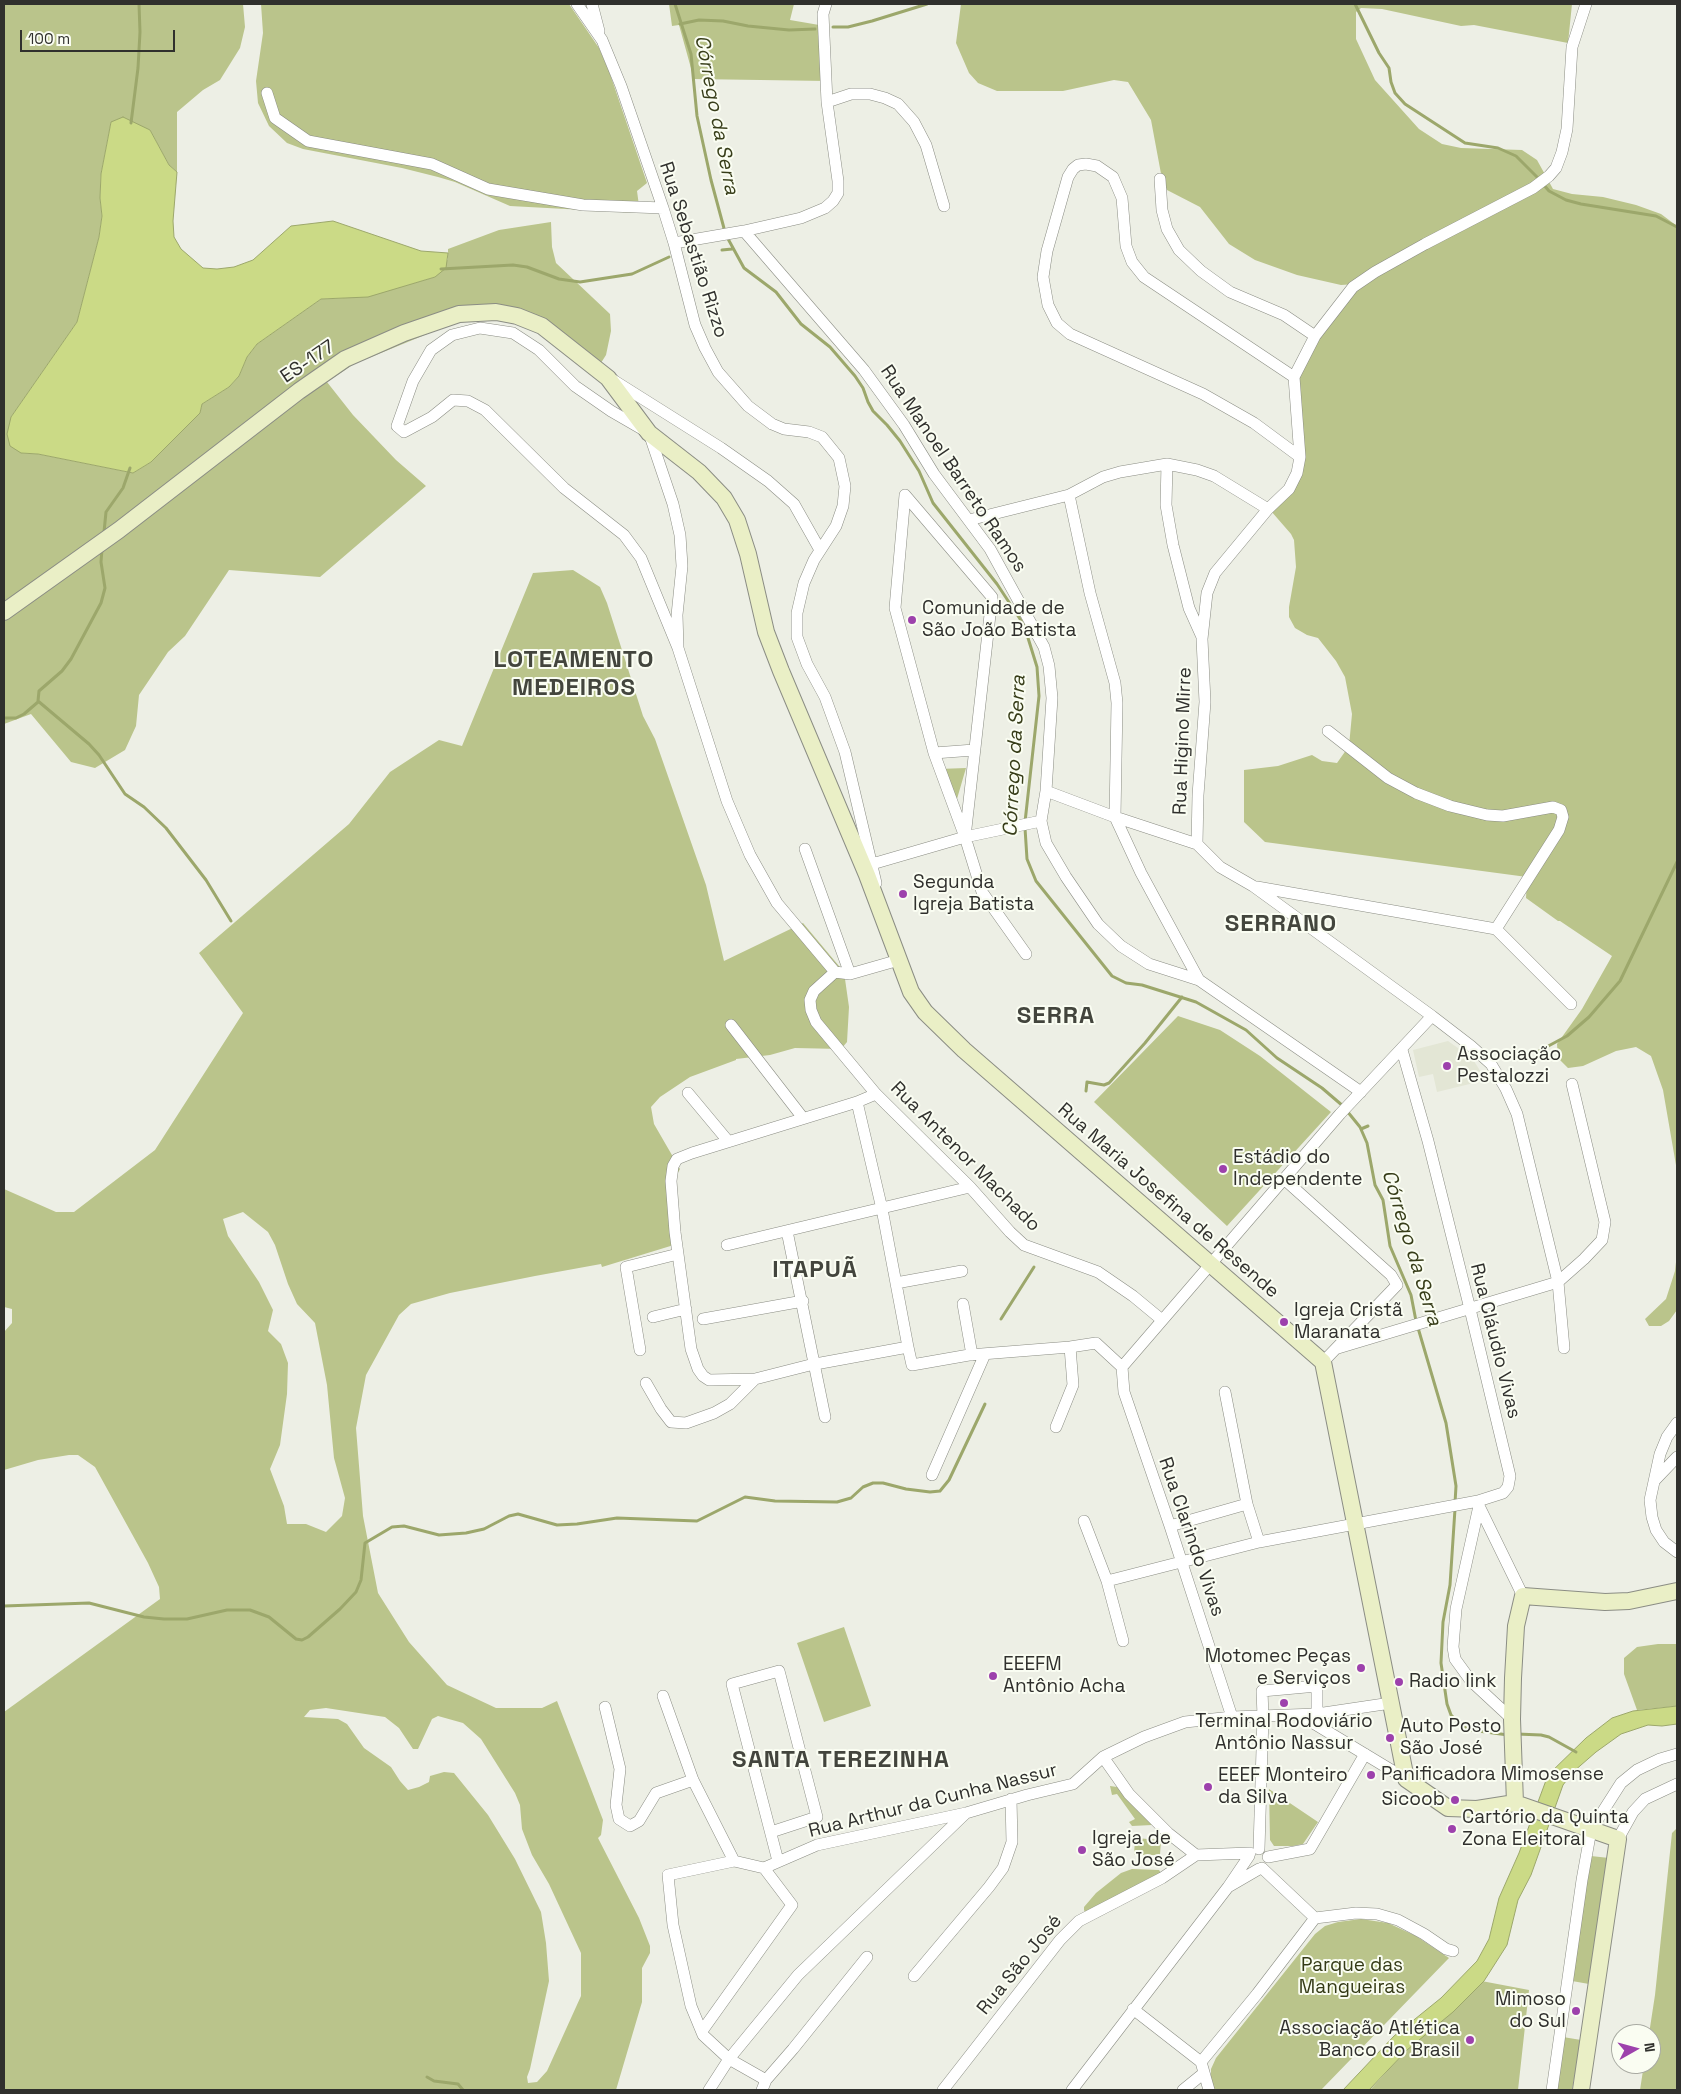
<!DOCTYPE html>
<html>
<head>
<meta charset="utf-8">
<style>
	body { margin:0 }
	#map { position:relative; width:1681px; height:2094px; overflow:hidden; background:#edefe5; font-family:"Space Grotesk",sans-serif }
	canvas { display:block }
	.frame { position:absolute; inset:0; border:5px solid #30302d; pointer-events:none }
	.north { position:absolute; left:1611px; top:2024px; width:50px; height:50px; box-sizing:border-box; background:#fafdf2; border:1px solid #a9aba3; border-radius:50%; rotate:83deg; font-size:14px; font-weight:700; line-height:20px; text-align:center; color:#30302d }
	.north::after { content:''; display:block; margin:auto; width:18px; height:22px; background:#9d41ac; clip-path:polygon(50% 0,100% 100%,50% 72%,0 100%) }
	.scale { position:absolute; left:20px; top:30px; width:155px; height:22px; box-sizing:border-box; border:2px solid #30302d; border-top:0; padding-left:6px; font-size:15px; line-height:18px; white-space:nowrap; color:#30302d; -webkit-text-stroke:4px #fafdf2; paint-order:stroke }
</style>
</head>
<body>
<div id="map">
<canvas width="1681" height="2094"></canvas>
<div class="frame"></div>
<div class="north">N</div>
<div class="scale">100 m</div>
</div>
<script>
const ctx = document.querySelector('canvas').getContext('2d');
ctx.lineJoin = 'round';
function fill(path, color) { ctx.fillStyle = color; ctx.fill(path, 'evenodd'); }
const poly = rows => new Path2D(rows.map(r => 'M' + r).join(''));
function strokePath(path, color, width, dash) { ctx.strokeStyle = color; ctx.lineWidth = width; ctx.lineCap = dash ? 'butt' : 'round'; ctx.setLineDash(dash || []); ctx.stroke(path); }
function write(font, color, halo, rows, align = 'center') {
  ctx.font = font + ' "Space Grotesk",sans-serif'; ctx.lineWidth = 4; ctx.setLineDash([]); ctx.textBaseline = 'middle'; ctx.strokeStyle = halo; ctx.fillStyle = color; for (const [text, x, y, turn = 0] of rows) {
    ctx.save(); ctx.translate(x, y); ctx.rotate((+turn || 0) * Math.PI / 180); ctx.textAlign = isNaN(turn) ? turn : align; if (halo) ctx.strokeText(text, 0, 0); ctx.fillText(text, 0, 0); ctx.restore();
  }
}
fill(poly([
	[1448,1041,1472,1058,1486,1080,1437,1092,1433,1074,1419,1077,1413,1050]
]), '#e3e6d5');
fill(poly([
	[4,4,243,4,245,27,240,48,220,80,203,90,177,112,177,172,169,165,150,130,111,122,101,174,100,198,102,216,99,237,77,322,11,417,22,453,38,454,133,473,151,462,200,413,202,404,229,387,239,376,247,357,257,344,321,299,343,298,403,286,435,277,448,259,448,249,499,230,551,222,552,247,556,263,610,314,611,331,606,355,599,366,515,318,454,323,354,364,327,382,353,415,396,460,426,486,320,577,229,570,185,636,168,652,139,695,136,726,125,750,95,768,71,762,31,714,4,724],
	[261,4,569,4,599,48,609,71,647,183,637,191,640,213,510,206,455,182,438,177,402,168,303,149,287,143,269,126,258,103,256,81,263,33],
	[669,4,794,4,790,20,825,26,827,81,694,79,679,25,672,26],
	[961,4,1572,4,1568,43,1474,25,1461,26,1382,9,1361,8,1356,12,1356,39,1375,80,1419,129,1442,144,1461,148,1522,150,1537,160,1553,189,1572,194,1603,197,1636,205,1661,214,1677,226,1677,1171,1663,1090,1651,1056,1636,1047,1616,1051,1583,1066,1568,1068,1558,1058,1557,1044,1582,1009,1612,956,1560,921,1558,921,1526,898,1527,877,1265,842,1244,822,1244,770,1278,766,1312,755,1322,761,1337,763,1349,746,1352,714,1345,677,1336,661,1318,638,1307,635,1295,628,1289,617,1289,607,1296,567,1294,540,1291,534,1271,511,1302,475,1297,378,1317,343,1356,284,1341,285,1297,275,1255,260,1229,244,1200,207,1167,190,1162,179,1151,120,1128,82,1114,80,1063,91,997,91,978,83,969,73,956,43],
	[573,570,600,587,607,603,643,716,655,739,706,885,724,961,803,923,844,972,849,1007,847,1042,841,1049,795,1048,770,1055,736,1059,736,1060,690,1077,660,1097,651,1107,654,1124,680,1169,675,1178,677,1244,602,1267,601,1264,535,1276,450,1293,411,1304,399,1315,366,1375,356,1428,363,1516,378,1593,409,1642,447,1685,496,1708,542,1708,557,1701,603,1820,601,1835,598,1838,639,1918,650,1946,650,1953,642,1968,642,2002,616,2090,4,2090,4,1712,160,1599,159,1587,148,1563,95,1467,78,1455,69,1455,38,1460,4,1470,4,1332,12,1323,12,1309,4,1307,4,1189,56,1212,74,1212,155,1150,243,1013,199,953,349,824,390,772,439,740,462,746,533,573],
	[243,1212,268,1232,275,1245,288,1284,297,1304,315,1323,327,1385,334,1458,345,1498,342,1516,326,1532,306,1524,287,1524,284,1506,270,1469,280,1445,287,1394,288,1363,281,1344,268,1331,273,1310,259,1282,228,1236,223,1219],
	[326,1708,385,1717,399,1728,413,1749,418,1749,432,1719,438,1716,463,1723,481,1739,515,1793,520,1805,522,1829,532,1855,549,1884,581,1953,581,1996,547,2071,537,2082,528,2083,527,2077,530,2069,549,1981,546,1943,541,1912,515,1859,488,1815,454,1773,444,1772,430,1776,429,1782,419,1787,408,1790,400,1781,391,1767,364,1748,347,1724,338,1719,304,1717,310,1710],
	[966,768,952,816,939,769],
	[1178,1016,1220,1030,1260,1056,1331,1112,1227,1226,1094,1102],
	[1677,1253,1677,1310,1669,1321,1661,1326,1649,1326,1645,1319,1666,1299,1675,1271],
	[844,1627,871,1706,824,1722,797,1643],
	[1658,1644,1677,1644,1677,1706,1637,1710,1624,1674,1624,1658,1637,1647],
	[1110,1786,1117,1787,1152,1825,1132,1826,1129,1822,1135,1819,1117,1794,1112,1795],
	[1269,1789,1318,1822,1303,1844,1293,1846,1274,1846,1270,1840],
	[1677,1828,1677,2090,1640,2090,1644,2064,1651,2064,1651,2034,1649,2034,1655,1995,1672,1833],
	[1135,1838,1161,1840,1160,1855,1134,1855],
	[1591,1856,1609,1858,1589,1984,1572,1981],
	[1132,1869,1159,1870,1161,1873,1085,1912,1084,1910,1084,1907,1096,1893,1121,1873],
	[1361,1919,1388,1923,1416,1936,1449,1958,1321,2090,1215,2090,1211,2081,1211,2069,1216,2058,1315,1934,1325,1926,1338,1922],
	[1471,1979,1529,1990,1518,2090,1370,2090],
	[1563,2037,1581,2040,1572,2090,1555,2090]
]), '#bac48b');
const water = poly([
	[123,117,150,130,169,165,177,172,173,221,174,237,181,249,203,268,217,269,234,267,253,260,291,226,333,221,421,251,448,253,446,268,435,277,368,297,321,299,257,344,247,357,239,376,229,387,202,404,200,413,151,462,133,473,38,454,21,453,10,446,7,434,11,417,77,322,99,237,102,216,100,198,101,174,107,143,111,122,123,117],
	[1677,1706,1677,1724,1662,1726,1648,1725,1621,1734,1596,1752,1573,1772,1563,1785,1531,1875,1518,1900,1507,1945,1484,1981,1453,2012,1407,2050,1369,2090,1343,2090,1394,2036,1441,1998,1477,1961,1489,1939,1499,1898,1519,1853,1548,1775,1586,1738,1612,1718,1633,1711,1677,1706]
]);
fill(water, '#cbda86');
strokePath(water, '#9ca76b', 1);
strokePath(poly([
	[675,4,691,54,697,116,711,180,725,232],
	[1355,4,1379,53,1389,68,1391,82,1395,93,1405,104,1465,143,1498,148,1516,156,1539,179],
	[680,24,699,20,723,21,748,26,789,30,815,29],
	[833,27,848,27,872,21,927,4],
	[131,123,138,68,140,32,139,4],
	[1543,184,1549,191,1566,200,1581,204,1656,216,1677,227],
	[727,237,744,268,776,292,801,324,830,347,855,376,863,388,868,402,873,411,887,425,900,441,919,471,933,503,997,584,1024,625,1037,667,1039,696,1025,822],
	[722,250,732,249],
	[441,269,513,265,527,267,559,279,580,282,632,274,669,257],
	[104,532,106,512,123,488,130,468],
	[102,549,101,562,105,588,101,603,71,659,62,671,39,691,38,701,89,744,99,755,125,794,144,807,166,828,206,880,231,921],
	[4,718,16,718,24,714,38,702],
	[1025,828,1027,859,1036,881,1112,976,1126,983,1142,985,1196,1002,1246,1030,1277,1058,1322,1088,1343,1106],
	[1539,1051,1567,1036,1589,1017,1620,981,1677,862],
	[1086,1091,1087,1082,1104,1085,1109,1083,1145,1043,1182,997],
	[1347,1111,1360,1127,1367,1143,1375,1185,1383,1200,1390,1246,1411,1295,1416,1321,1446,1423,1456,1486,1455,1503],
	[1361,1129,1368,1126],
	[1001,1319,1034,1267],
	[1455,1509,1450,1585,1443,1622,1441,1663,1447,1704,1451,1715,1462,1726,1471,1730,1508,1735],
	[4,1606,89,1603,144,1617,164,1619,187,1619,227,1610,250,1610,269,1617,296,1639,302,1640,308,1637,340,1609,356,1592,361,1580,365,1543,392,1527,404,1526,439,1535,466,1533,484,1529,509,1516,518,1514,557,1525,577,1524,617,1518,697,1521,745,1497,775,1501,837,1502,851,1498,863,1487,873,1483,883,1483,906,1489,930,1492,940,1491,949,1480,985,1404],
	[1517,1734,1541,1735,1549,1737,1576,1752],
	[427,2077,434,2081,458,2084,463,2090]
]), '#9ca76b', 3);
const minor = poly([
	[577,4,602,40,621,86,663,208,674,243,695,325,705,348,718,372,748,406,772,424,784,429,809,432,822,437,839,458,845,486,843,506,836,526,814,560,804,583,797,613,797,637,807,664,825,697,845,752,876,883],
	[592,4,599,31],
	[826,4,823,14,827,102],
	[267,93,275,118,308,141,432,164,488,189,583,205,663,208],
	[1160,179,1162,210,1167,229,1179,250,1201,271,1230,292,1284,315,1315,336],
	[744,231,801,218,825,208,833,201,838,193,838,181,827,102,851,94,870,94,885,98,898,104,914,122,926,145,944,206],
	[674,243,744,231,864,370,904,425,934,474,990,549,1044,647,1049,666,1052,698,1046,791,1041,821,1046,843,1066,877,1098,924,1121,946,1149,964,1199,980,1361,1092],
	[1294,377,1144,277,1132,262,1126,246,1122,198,1113,177,1097,166,1086,164,1078,165,1073,169,1068,177,1047,251,1043,277,1048,305,1057,323,1070,334,1203,394,1254,423,1300,457],
	[613,380,721,448,768,481,794,504,820,550],
	[1167,464,1166,505,1173,545,1189,608,1202,637],
	[1069,495,1090,593,1115,683,1117,703,1115,817,1141,873,1199,980],
	[969,520,1069,495,1103,477,1120,472,1167,464,1197,470,1214,476,1268,509],
	[678,648,641,558,624,535,564,488,485,410,468,401,453,400,432,417,404,432,397,426,413,381,431,350,452,335,480,328,513,333,539,350,575,386,611,411,649,433,673,504,680,535,682,566,677,615,678,648,727,801,750,855,777,903,835,972,850,974,899,960],
	[1328,731,1388,778,1416,793,1450,806,1487,815,1503,816,1553,807,1561,810,1563,817,1559,830,1496,929],
	[934,753,974,750],
	[1046,791,1115,817,1197,844,1220,867,1253,886,1432,1016,1471,1046,1491,1064,1506,1089,1517,1114,1558,1282,1564,1348],
	[965,837,992,597,905,495,895,608,934,753,965,837,982,892,1026,954],
	[1197,844,1198,795,1205,702,1202,639,1207,593,1215,573,1268,509,1289,489,1297,473,1300,457,1294,377,1315,336,1353,287,1375,272,1425,244,1533,188,1549,176,1556,168,1562,152,1567,129,1572,47,1586,4],
	[805,849,850,974],
	[872,864,965,837,1041,821],
	[1257,887,1496,929,1571,1004],
	[835,972,814,991,810,1000,811,1010,816,1022,876,1094,970,1187,1010,1232,1024,1245,1098,1272,1133,1296,1162,1320],
	[731,1025,803,1118],
	[688,1093,728,1141],
	[857,1102,882,1209,908,1347],
	[1285,1180,1391,1275,1397,1285,1323,1362],
	[787,1231,825,1417],
	[727,1245,970,1187],
	[896,1283,962,1271],
	[963,1304,972,1355],
	[653,1317,686,1309],
	[703,1319,803,1301],
	[1338,1348,1558,1282,1584,1259,1602,1240,1605,1222,1572,1084],
	[640,1350,626,1267,678,1254],
	[1122,1367,1340,1114,1432,1016],
	[1122,1367,1124,1392,1170,1526,1232,1717],
	[755,1379,709,1380,703,1376,698,1369,691,1349,675,1232,671,1181,673,1166,677,1159,692,1153,857,1102,876,1094],
	[646,1383,661,1409,671,1422,686,1423,714,1413,730,1404,755,1379,810,1365,908,1347,912,1365,969,1355,1070,1347,1096,1343,1122,1367],
	[1225,1392,1247,1504,1259,1542],
	[1677,1423,1667,1437,1660,1454,1650,1500,1652,1517,1656,1530,1664,1542,1677,1552],
	[1056,1427,1073,1385,1070,1347],
	[932,1475,985,1354],
	[1655,1480,1677,1457],
	[1478,1501,1479,1506,1456,1609,1453,1647,1455,1659,1471,1681,1512,1719],
	[1479,1506,1523,1596],
	[1084,1521,1107,1581,1123,1641],
	[1170,1526,1247,1504],
	[1107,1581,1259,1542,1478,1501,1503,1493,1508,1487,1510,1476,1470,1309,1428,1141,1402,1050],
	[663,1696,693,1780,734,1861],
	[605,1707,620,1769,616,1805,619,1819,630,1826,639,1821,656,1793,693,1780],
	[1300,1715,1406,1779],
	[1103,1757,1129,1794,1168,1833,1196,1855,1250,1853],
	[771,1832,817,1817,779,1671,732,1684,778,1861],
	[1618,1839,1633,1812,1645,1799,1677,1784],
	[1259,1849,1263,1716,1262,1691,1317,1686,1317,1714],
	[1249,1856,1228,1887,1259,1869],
	[1268,1857,1310,1849,1365,1754],
	[764,1868,817,1845,966,1813,1027,1795,1073,1784,1103,1757,1144,1737,1185,1722,1232,1717,1317,1714,1391,1703],
	[764,1868,734,1861,668,1875,673,1925,691,2006,703,2035,729,2059,766,2080],
	[1315,1918,1356,1913,1377,1914,1398,1920,1424,1934,1446,1949,1453,1951],
	[914,1976,989,1887,1003,1868,1012,1842,1011,1799],
	[1133,2009,1201,2062],
	[702,2031,792,1905,764,1868],
	[1201,2062,1257,1994,1315,1918,1262,1868],
	[1201,2062,1209,2090],
	[709,2090,729,2059,798,1975,966,1813],
	[762,2090,766,2080,793,2049,867,1957],
	[943,2090,1060,1940,1079,1921,1162,1878,1196,1855],
	[1072,2090,1228,1887],
	[1183,2090,1204,2073],
	[1552,2090,1582,1880,1591,1830,1621,1783,1637,1770,1660,1759,1677,1754]
]);
const secondary = poly([
	[4,612,119,530,299,391,345,359,404,333,459,314,496,312,517,316,542,326,608,378,649,433,699,472,724,498,737,520,748,554,766,632,781,671,867,875,911,992,925,1012,964,1050,1323,1362,1406,1779,1448,1808,1477,1809,1515,1803,1618,1839,1581,2090],
	[1515,1803,1512,1719,1513,1678,1516,1626,1523,1596,1605,1602,1629,1601,1677,1591]
]);
strokePath(minor, '#8b8d84', 12);
strokePath(secondary, '#8b8d84', 18);
strokePath(minor, '#fff', 11);
strokePath(secondary, '#eaefc6', 16);
for (const [x, y, r, color] of [
	[912,620,5,"#9d41ac"],
	[903,894,5,"#9d41ac"],
	[1447,1066,5,"#9d41ac"],
	[1223,1169,5,"#9d41ac"],
	[1284,1322,5,"#9d41ac"],
	[1361,1668,5,"#9d41ac"],
	[993,1676,5,"#9d41ac"],
	[1399,1682,5,"#9d41ac"],
	[1284,1703,5,"#9d41ac"],
	[1390,1738,5,"#9d41ac"],
	[1371,1775,5,"#9d41ac"],
	[1208,1787,5,"#9d41ac"],
	[1455,1800,5,"#9d41ac"],
	[1452,1829,5,"#9d41ac"],
	[1082,1850,5,"#9d41ac"],
	[1576,2011,5,"#9d41ac"],
	[1470,2040,5,"#9d41ac"]
]) { const dot = new Path2D(); dot.arc(x, y, r, 0, 2 * Math.PI); ctx.fillStyle = color; ctx.fill(dot); strokePath(dot, '#fafdf2', 2); }
write('19px', '#30302d', '#fafdf2', [
	["Rua Sebastião Rizzo",693,250,72],
	["ES-177",308,362,-34],
	["Rua Manoel Barreto Ramos",953,469,56],
	["Rua Higino Mirre",1183,741,-88],
	["Rua Antenor Machado",965,1157,45],
	["Rua Maria Josefina de Resende",1168,1201,41],
	["Rua Cláudio Vivas",1495,1341,76],
	["Rua Clarindo Vivas",1191,1537,71],
	["Rua Arthur da Cunha Nassur",933,1801,-14],
	["Rua São José",1020,1965,-51]
]);
write('19px', '#30302d', '#fafdf2', [
	["Comunidade de",922,609],
	["São João Batista",922,631],
	["Segunda",913,883],
	["Igreja Batista",913,905],
	["Associação",1457,1055],
	["Pestalozzi",1457,1077],
	["Estádio do",1233,1158],
	["Independente",1233,1180],
	["Igreja Cristã",1294,1311],
	["Maranata",1294,1333],
	["Motomec Peças",1351,1657,"right"],
	["e Serviços",1351,1679,"right"],
	["EEEFM",1003,1665],
	["Antônio Acha",1003,1687],
	["Radio link",1409,1682],
	["Terminal Rodoviário",1284,1722,"center"],
	["Antônio Nassur",1284,1744,"center"],
	["Auto Posto",1400,1727],
	["São José",1400,1749],
	["Panificadora Mimosense",1381,1775],
	["EEEF Monteiro",1218,1776],
	["da Silva",1218,1798],
	["Sicoob",1445,1800,"right"],
	["Cartório da Quinta",1462,1818],
	["Zona Eleitoral",1462,1840],
	["Igreja de",1092,1839],
	["São José",1092,1861],
	["Mimoso",1566,2000,"right"],
	["do Sul",1566,2022,"right"],
	["Associação Atlética",1460,2029,"right"],
	["Banco do Brasil",1460,2051,"right"]
], 'left');
write('19px', '#343a16', '#fafdf2', [
	["Parque das",1352,1966],
	["Mangueiras",1352,1988]
]);
write('italic 20px', '#373d19', '#fafdf2', [
	["Córrego da Serra",716,115,79],
	["Córrego da Serra",1015,756,-87],
	["Córrego da Serra",1411,1248,73]
]);
ctx.letterSpacing = '1px';
write('bold 24px', '#43453d', '#fafdf2', [
	["LOTEAMENTO",574,660],
	["MEDEIROS",574,688],
	["SERRANO",1281,924],
	["SERRA",1056,1016],
	["ITAPUÃ",815,1270],
	["SANTA TEREZINHA",841,1760]
]);
ctx.letterSpacing = '0px';
</script>
</body>
</html>
